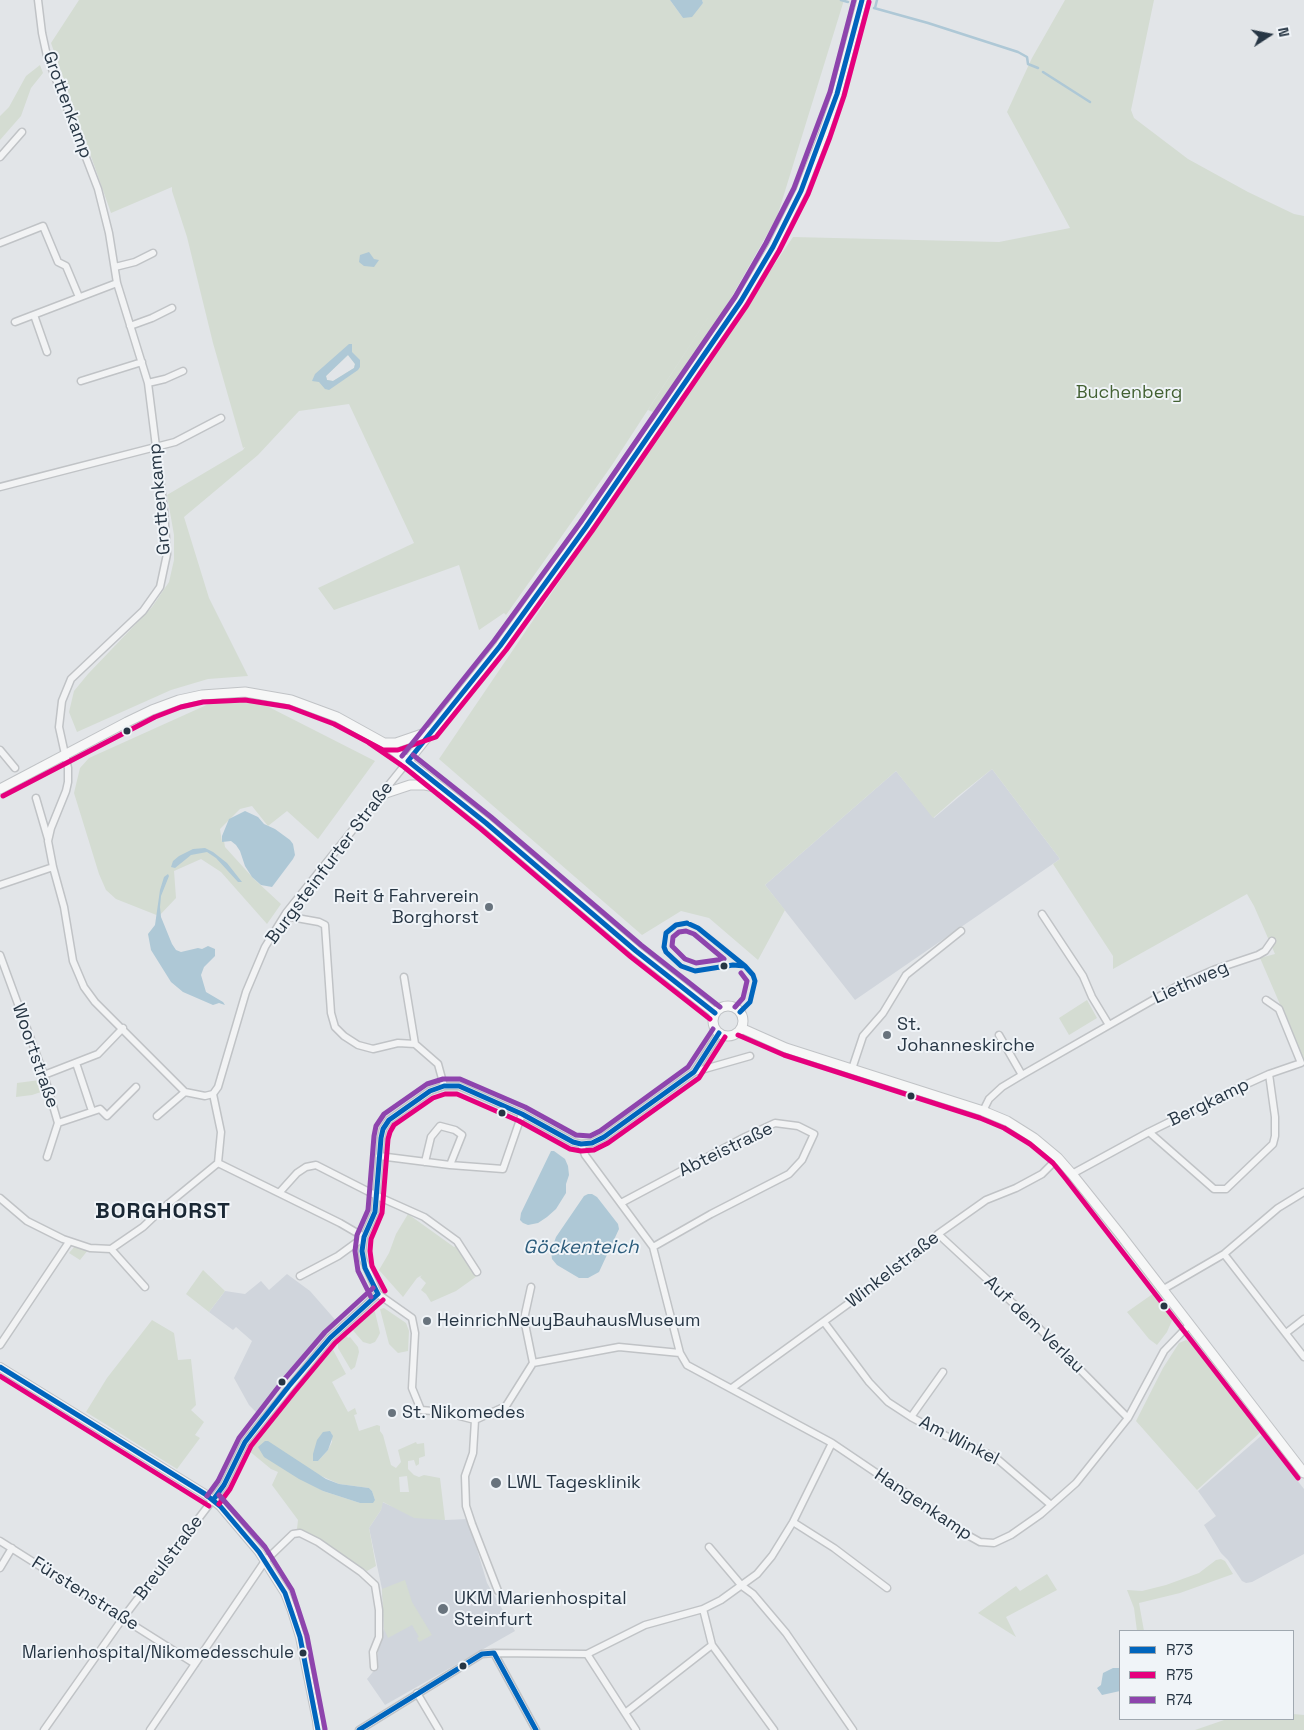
<!DOCTYPE html>
<html>
<head>
<meta charset="utf-8">
<style>
	body { margin:0 }
	#map { position:relative; width:1304px; height:1730px; overflow:hidden; background:#e2e5e8; font-family:"Space Grotesk",sans-serif }
	canvas { display:block }
	.legend { position:absolute; left:1119px; top:1630px; width:175px; height:90px; box-sizing:border-box; background:#f0f4f8; border:1px solid #a0a8b0; margin:0; padding:6px 9px; list-style:none; font-size:15px; color:#273644 }
	.legend li { display:flex; align-items:center; gap:10px; height:25px }
	.legend b { width:25px; border:1px solid #a0a8b0 }
	.north { position:absolute; left:1244px; top:10px; width:50px; height:50px; -webkit-text-stroke:4px #f0f4f8; paint-order:stroke; rotate:79deg; font-size:14px; font-weight:700; line-height:20px; text-align:center; color:#273644 }
	.north::after { content:''; display:block; margin:auto; width:18px; height:22px; background:#273644; clip-path:polygon(50% 0,100% 100%,50% 72%,0 100%) }
</style>
</head>
<body>
<div id="map">
<canvas width="1304" height="1730"></canvas>
<ul class="legend">
<li><b style="height:6px;background:#0065bd"></b>R73</li>
<li><b style="height:6px;background:#e5007d"></b>R75</li>
<li><b style="height:6px;background:#8e44ad"></b>R74</li>
</ul>
<div class="north">N</div>
</div>
<script>
const ctx = document.querySelector('canvas').getContext('2d');
ctx.lineJoin = 'round';
function fill(path, color) { ctx.fillStyle = color; ctx.fill(path, 'evenodd'); }
const poly = rows => new Path2D(rows.map(r => 'M' + r).join(''));
function strokePath(path, color, width, dash) { ctx.strokeStyle = color; ctx.lineWidth = width; ctx.lineCap = dash ? 'butt' : 'round'; ctx.setLineDash(dash || []); ctx.stroke(path); }
function write(font, color, halo, rows, align = 'center') {
  ctx.font = font + ' "Space Grotesk",sans-serif'; ctx.lineWidth = 4; ctx.setLineDash([]); ctx.textBaseline = 'middle'; ctx.strokeStyle = halo; ctx.fillStyle = color; for (const [text, x, y, turn = 0] of rows) {
    ctx.save(); ctx.translate(x, y); ctx.rotate((+turn || 0) * Math.PI / 180); ctx.textAlign = isNaN(turn) ? turn : align; if (halo) ctx.strokeText(text, 0, 0); ctx.fillText(text, 0, 0); ctx.restore();
  }
}
fill(poly([
	[992,769,1060,859,855,1000,765,885,896,771,934,818],
	[287,1274,310,1291,338,1323,285,1378,260,1416,249,1405,234,1378,252,1341,236,1327,233,1330,209,1312,225,1291,245,1294,261,1281,269,1290],
	[1262,1435,1304,1489,1304,1554,1252,1582,1246,1583,1242,1581,1228,1560,1221,1553,1204,1525,1216,1516,1198,1491],
	[382,1502,391,1506,445,1520,468,1519,487,1583,515,1631,385,1705,367,1679,377,1667,378,1650,384,1629,382,1589,369,1528,381,1510]
]), '#d0d5dc');
fill(poly([
	[79,0,670,0,683,18,703,3,702,0,844,0,777,217,719,319,653,412,648,410,720,299,612,465,506,615,504,613,479,630,459,565,334,610,318,588,414,543,349,404,299,411,258,455,184,517,209,598,248,676,208,679,171,690,77,732,69,712,74,691,88,674,152,607,169,582,174,560,174,535,167,495,243,450,245,447,243,448,213,343,187,237,172,191,172,187,111,213,51,43],
	[348,355,355,364,354,368,333,381,327,380,326,376],
	[1065,0,1154,0,1131,110,1134,118,1188,159,1248,192,1294,214,1304,216,1304,1060,1260,958,1275,954,1254,906,1247,894,1113,969,1113,956,1053,864,1060,859,992,769,958,796,933,818,896,771,765,885,785,910,758,960,709,918,681,911,642,935,439,759,793,237,999,242,1070,228,1007,112,1032,58],
	[40,65,43,73,31,88,21,116,0,140,0,116,9,107,26,76],
	[257,701,375,761,318,839,287,811,268,826,252,806,240,809,220,829,222,842,224,841,225,847,254,879,281,904,267,924,221,872,201,859,174,871,176,898,159,916,116,899,106,890,99,874,74,793,80,768,89,758,211,703],
	[1087,1000,1097,1018,1069,1035,1059,1018],
	[40,1080,44,1091,32,1095,16,1097,17,1083],
	[408,1214,454,1247,458,1244,477,1276,456,1291,431,1302,426,1294,421,1290,426,1283,420,1277,422,1275,417,1278,403,1297,379,1270,389,1253,396,1234],
	[75,1246,88,1250,80,1260,69,1253],
	[203,1270,225,1291,209,1312,186,1294],
	[1154,1293,1173,1318,1167,1332,1157,1345,1149,1339,1127,1312],
	[374,1308,380,1333,378,1337,375,1342,370,1344,363,1342,350,1327],
	[384,1308,406,1323,409,1331,408,1351,398,1353,389,1344,380,1309],
	[152,1320,174,1333,178,1360,191,1359,196,1405,191,1410,204,1422,195,1435,200,1438,177,1469,86,1412,107,1378],
	[345,1334,348,1338,350,1337,358,1347,359,1352,355,1367,351,1370,338,1348,338,1340],
	[1186,1340,1195,1344,1261,1432,1197,1490,1136,1421,1163,1368,1179,1343],
	[331,1346,346,1374,332,1382,348,1412,355,1408,357,1414,354,1415,359,1431,377,1425,380,1426,380,1431,383,1435,391,1465,396,1468,401,1462,398,1450,416,1442,417,1444,424,1443,425,1456,419,1458,419,1464,416,1466,414,1460,408,1461,408,1469,414,1475,419,1477,424,1475,440,1478,445,1520,414,1518,383,1502,381,1510,369,1528,376,1566,367,1571,315,1537,297,1529,298,1520,272,1485,278,1472,271,1469,248,1450,255,1439],
	[332,1433,332,1442,328,1450,318,1461,313,1461],
	[317,1474,339,1484,369,1488,372,1491,375,1500,360,1503,323,1491,315,1486],
	[407,1476,409,1492,400,1492,399,1477],
	[1221,1559,1225,1561,1233,1574,1180,1593,1139,1603,1144,1631,1137,1631,1134,1608,1127,1590,1142,1591,1166,1585,1199,1573,1216,1560],
	[1047,1574,1057,1590,1006,1617,1016,1637,978,1613,1016,1586,1020,1591],
	[405,1580,412,1602,432,1635,419,1642,417,1638,419,1637,412,1625,388,1638,384,1629,382,1589],
	[1293,1714,1304,1715,1304,1730,1195,1730,1227,1719,1293,1719]
]), '#d4dcd2');
fill(poly([
	[670,0,702,0,703,3,692,17,683,18],
	[369,252,374,259,379,260,374,267,364,266,359,262,360,255],
	[349,344,352,344,352,352,360,360,360,367,358,370,329,390,325,389,319,382,312,381,315,374],
	[348,355,355,364,354,368,333,381,327,380,326,376],
	[245,811,258,817,264,824,275,829,290,840,293,844,295,855,293,859,272,887,261,885,252,877,245,866,240,851,236,845,231,841,222,842,222,836,229,819],
	[205,848,213,852,227,863,242,882,238,882,216,858,207,852,191,855,175,868,171,867,173,861,179,856,193,849],
	[168,874,169,876,161,896,160,907,161,917,172,944,176,950,181,952,198,948,202,949,208,946,215,949,215,956,204,967,201,975,206,992,223,1002,225,1005,219,1003,213,1005,183,992,171,982,151,950,148,934,155,925,160,890,164,877],
	[551,1151,554,1151,565,1159,568,1166,569,1175,566,1184,566,1193,556,1209,547,1217,538,1223,528,1225,523,1223,520,1220,521,1213],
	[588,1194,592,1194,597,1197,618,1224,619,1229,599,1272,588,1278,579,1278,557,1265,552,1259,551,1251,556,1237,584,1196],
	[330,1431,333,1436,328,1450,318,1461,313,1461,313,1454,317,1440,323,1432],
	[265,1441,268,1441,326,1479,339,1484,369,1488,372,1491,375,1500,373,1503,360,1503,323,1491,299,1479,264,1457,258,1447],
	[1113,1668,1120,1668,1120,1691,1102,1695,1097,1688,1101,1685,1103,1673]
]), '#aec8d6');
strokePath(poly([
	[841,0,848,2],
	[874,8,928,23,1018,52,1027,57,1028,64,1038,68],
	[875,8,877,0],
	[1043,72,1090,102]
]), '#aec8d6', 2.5);
const minor = poly([
	[38,0,42,33,47,56,98,189,109,233,117,283,148,383,164,510,167,554,160,587,143,611,71,679,62,701,59,727,68,768,68,782,66,791,51,828,48,841,53,867,64,907,73,961,84,987,95,1002,185,1092,205,1096,213,1094],
	[0,157,22,132],
	[0,243,43,226,58,262,66,266,79,297],
	[115,267,135,262,153,253],
	[34,315,47,352],
	[15,322,117,283],
	[130,326,152,318,172,308],
	[81,381,142,362],
	[148,383,165,379,183,371],
	[0,487,175,442,221,418],
	[0,750,15,768],
	[36,798,48,839],
	[0,885,53,867],
	[286,913,291,917,319,922,325,925,331,1013,335,1027,344,1036,358,1045,373,1049,398,1043,415,1044,438,1064,444,1086],
	[1042,914,1083,976,1092,997,1109,1025],
	[0,955,44,1075,58,1123,47,1157],
	[404,977,415,1044],
	[999,1035,1022,1075],
	[76,1063,92,1111],
	[852,1069,863,1036,883,1013,906,975,961,931],
	[694,1072,750,1056],
	[44,1075,98,1054,123,1028],
	[983,1111,989,1099,1002,1087,1022,1075,1179,985,1216,969,1258,955,1265,951,1272,941],
	[157,1116,185,1092],
	[58,1123,100,1109,107,1116,136,1087],
	[1149,1132,1214,1189,1226,1189,1273,1144,1275,1136,1275,1117,1269,1074],
	[581,1144,585,1155,653,1247,680,1353,687,1365,832,1443,906,1493,946,1523,980,1542,994,1543,1011,1535,1041,1514,1076,1483,1128,1418,1164,1351,1189,1325],
	[379,1156,450,1165,503,1169,522,1114],
	[425,1162,431,1137,440,1126,455,1130,462,1135,450,1165],
	[218,1163,221,1132,213,1094,218,1087,246,992,265,947,286,913,408,761],
	[218,1163,340,1223,364,1237],
	[1072,1174,1149,1132,1236,1089,1269,1074,1301,1063,1279,1009,1266,1000],
	[279,1193,297,1173,306,1167,316,1165,377,1196,424,1217,457,1241,477,1272],
	[0,1198,27,1221,63,1239,90,1248,111,1249,143,1227,162,1209,218,1163],
	[621,1203,745,1137,775,1123,798,1126,814,1134,802,1160,789,1174,711,1214,653,1247],
	[938,1234,1030,1319,1128,1418],
	[111,1249,145,1287],
	[1224,1254,1304,1357],
	[300,1276,338,1256,364,1237],
	[531,1287,524,1319,533,1363],
	[1162,1290,1224,1254,1278,1208,1304,1192],
	[824,1322,869,1382,888,1402,911,1417,946,1436,995,1457,1051,1505],
	[1286,1333,1304,1319],
	[0,1345,69,1242],
	[732,1388,910,1259,938,1234,986,1200,1016,1188,1042,1174,1058,1158],
	[911,1417,943,1372],
	[475,1420,444,1412,421,1410,412,1388,415,1333,412,1318,378,1294,363,1259,362,1251,364,1237,375,1212,381,1138,383,1129,389,1120,430,1091,444,1086,459,1086,522,1114,573,1142,581,1144,592,1143,604,1137,694,1072,719,1033],
	[475,1420,506,1406,533,1363,619,1347,680,1353],
	[475,1420,473,1453,465,1476,466,1506,472,1524,498,1591],
	[793,1522,834,1548,887,1588],
	[0,1541,195,1664],
	[709,1547,742,1586,753,1594,786,1633,853,1730],
	[0,1568,12,1548],
	[703,1609,712,1645,774,1730],
	[494,1653,536,1730],
	[587,1654,636,1730],
	[417,1693,439,1730],
	[625,1713,712,1645],
	[44,1730,123,1618,224,1485,245,1442,330,1338,378,1294],
	[150,1730,265,1561,293,1534,300,1533,318,1542,361,1572,375,1585,379,1610,379,1637,373,1652,374,1667],
	[359,1730,482,1654,494,1653,587,1654,645,1625,703,1609,721,1600,757,1574,772,1556,793,1522,832,1443]
]);
const tertiary = poly([
	[0,1367,205,1494,220,1506,259,1552,285,1593,292,1611,300,1637,317,1721,318,1730]
]);
const secondary = poly([
	[384,743,396,743,428,732],
	[408,761,500,646,586,527,741,301,773,247,801,191,823,135,837,94,862,0],
	[0,789,127,722,152,710,179,700,202,695,245,692,291,700,337,717,384,743,486,823,636,951,715,1013],
	[378,798,386,793,410,785,425,785,440,788],
	'713 1021a15 15 0 1 1 30 0a15 15 0 1 1-30 0Z',
	[741,1028,786,1048,983,1111,1007,1121,1034,1138,1058,1158,1072,1174,1120,1234,1304,1473]
]);
strokePath(minor, '#c0c3c6', 9);
strokePath(tertiary, '#c0c3c6', 10);
strokePath(secondary, '#c0c3c6', 11);
strokePath(minor, '#f2f3f4', 6);
strokePath(tertiary, '#f2f3f4', 8);
strokePath(secondary, '#f6f7f7', 9);
strokePath(poly([
	[408,761,500,646,586,527,741,301,773,247,801,191,837,94,862,0],
	[408,761,486,823,636,951,715,1013],
	[687,923,698,928,745,966,733,965,695,971,681,966,666,952,664,947,666,933,676,925,687,923],
	[740,1012,750,1002,755,981,753,975,745,966],
	[378,1294,365,1268,362,1251,364,1237,375,1212,381,1138,383,1129,389,1120,430,1091,444,1086,459,1086,522,1114,573,1142,581,1144,592,1143,604,1137,694,1072,719,1033],
	[0,1367,205,1494,220,1506,259,1552,285,1593,300,1637,318,1730],
	[213,1500,224,1485,245,1442,289,1386,330,1338,378,1294],
	[359,1730,482,1654,494,1653,536,1730]
]), '#0065bd', 5);
strokePath(poly([
	[369,743,404,767,481,829,631,957,710,1019],
	[3,796,155,717,181,707,203,702,245,700,289,707,334,724,383,750,398,750,436,737,506,650,592,531,747,305,779,251,808,194,830,137,844,96,869,2],
	[738,1035,784,1055,980,1118,1004,1128,1030,1144,1053,1163,1066,1179,1298,1478],
	[385,1291,372,1266,370,1251,371,1239,382,1213,388,1139,390,1132,394,1125,433,1098,445,1094,457,1094,519,1121,570,1149,581,1151,594,1150,608,1143,699,1078,725,1037],
	[0,1376,209,1506],
	[219,1504,230,1489,251,1446,295,1391,335,1343,383,1300]
]), '#e5007d', 5);
strokePath(poly([
	[413,755,491,817,641,945,720,1007],
	[402,756,494,641,580,523,735,297,766,243,794,188,830,92,854,0],
	[686,931,694,934,724,959,696,963,685,959,672,946,673,937,679,932,686,931],
	[735,1007,743,998,747,981,741,973],
	[371,1297,358,1271,355,1251,357,1235,368,1210,374,1136,376,1126,384,1114,427,1084,443,1079,460,1079,525,1107,576,1135,590,1136,600,1131,688,1067,713,1029],
	[219,1495,265,1547,292,1590,307,1636,325,1729],
	[207,1496,218,1481,239,1438,283,1381,325,1332,373,1288]
]), '#8e44ad', 5);
for (const [x, y, r, color] of [
	[127,731,4.5,"#273644"],
	[489,907,5,"#68737d"],
	[724,966,4.5,"#273644"],
	[887,1035,5,"#68737d"],
	[911,1096,4.5,"#273644"],
	[502,1113,4.5,"#273644"],
	[1164,1306,4.5,"#273644"],
	[427,1321,5,"#68737d"],
	[282,1382,4.5,"#273644"],
	[392,1413,5,"#68737d"],
	[496,1483,6,"#68737d"],
	[443,1609,6,"#68737d"],
	[303,1653,4.5,"#273644"],
	[463,1666,4.5,"#273644"]
]) { const dot = new Path2D(); dot.arc(x, y, r, 0, 2 * Math.PI); ctx.fillStyle = color; ctx.fill(dot); strokePath(dot, '#f0f4f8', 2); }
write('17px', '#273644', '#f0f4f8', [
	["Marienhospital/Nikomedesschule",294,1653]
], 'right');
write('18px', '#273644', '#f0f4f8', [
	["Grottenkamp",67,105,70],
	["Grottenkamp",160,499,-95],
	["Burgsteinfurter Straße",330,863,-53],
	["Liethweg",1191,983,-24],
	["Woortstraße",35,1056,71],
	["Bergkamp",1209,1103,-26],
	["Abteistraße",726,1150,-26],
	["Winkelstraße",893,1270,-38],
	["Auf dem Verlau",1034,1325,44],
	["Am Winkel",959,1441,27],
	["Hangenkamp",923,1505,34],
	["Breulstraße",169,1558,-53],
	["Fürstenstraße",85,1594,32]
]);
write('18px', '#436133', '#f0f4f8', [
	["Buchenberg",1129,393]
]);
write('18px', '#273644', '#f0f4f8', [
	["Reit & Fahrverein",479,897,"right"],
	["Borghorst",479,918,"right"],
	["St.",897,1025],
	["Johanneskirche",897,1046],
	["HeinrichNeuyBauhausMuseum",437,1321],
	["St. Nikomedes",402,1413],
	["LWL Tagesklinik",507,1483],
	["UKM Marienhospital",454,1599],
	["Steinfurt",454,1620]
], 'left');
write('italic 19px', '#2d5d7c', '#f0f4f8', [
	["Göckenteich",581,1248]
]);
ctx.letterSpacing = '1px';
write('bold 22px', '#192734', '#f0f4f8', [
	["BORGHORST",163,1212]
]);
ctx.letterSpacing = '0px';
</script>
</body>
</html>
